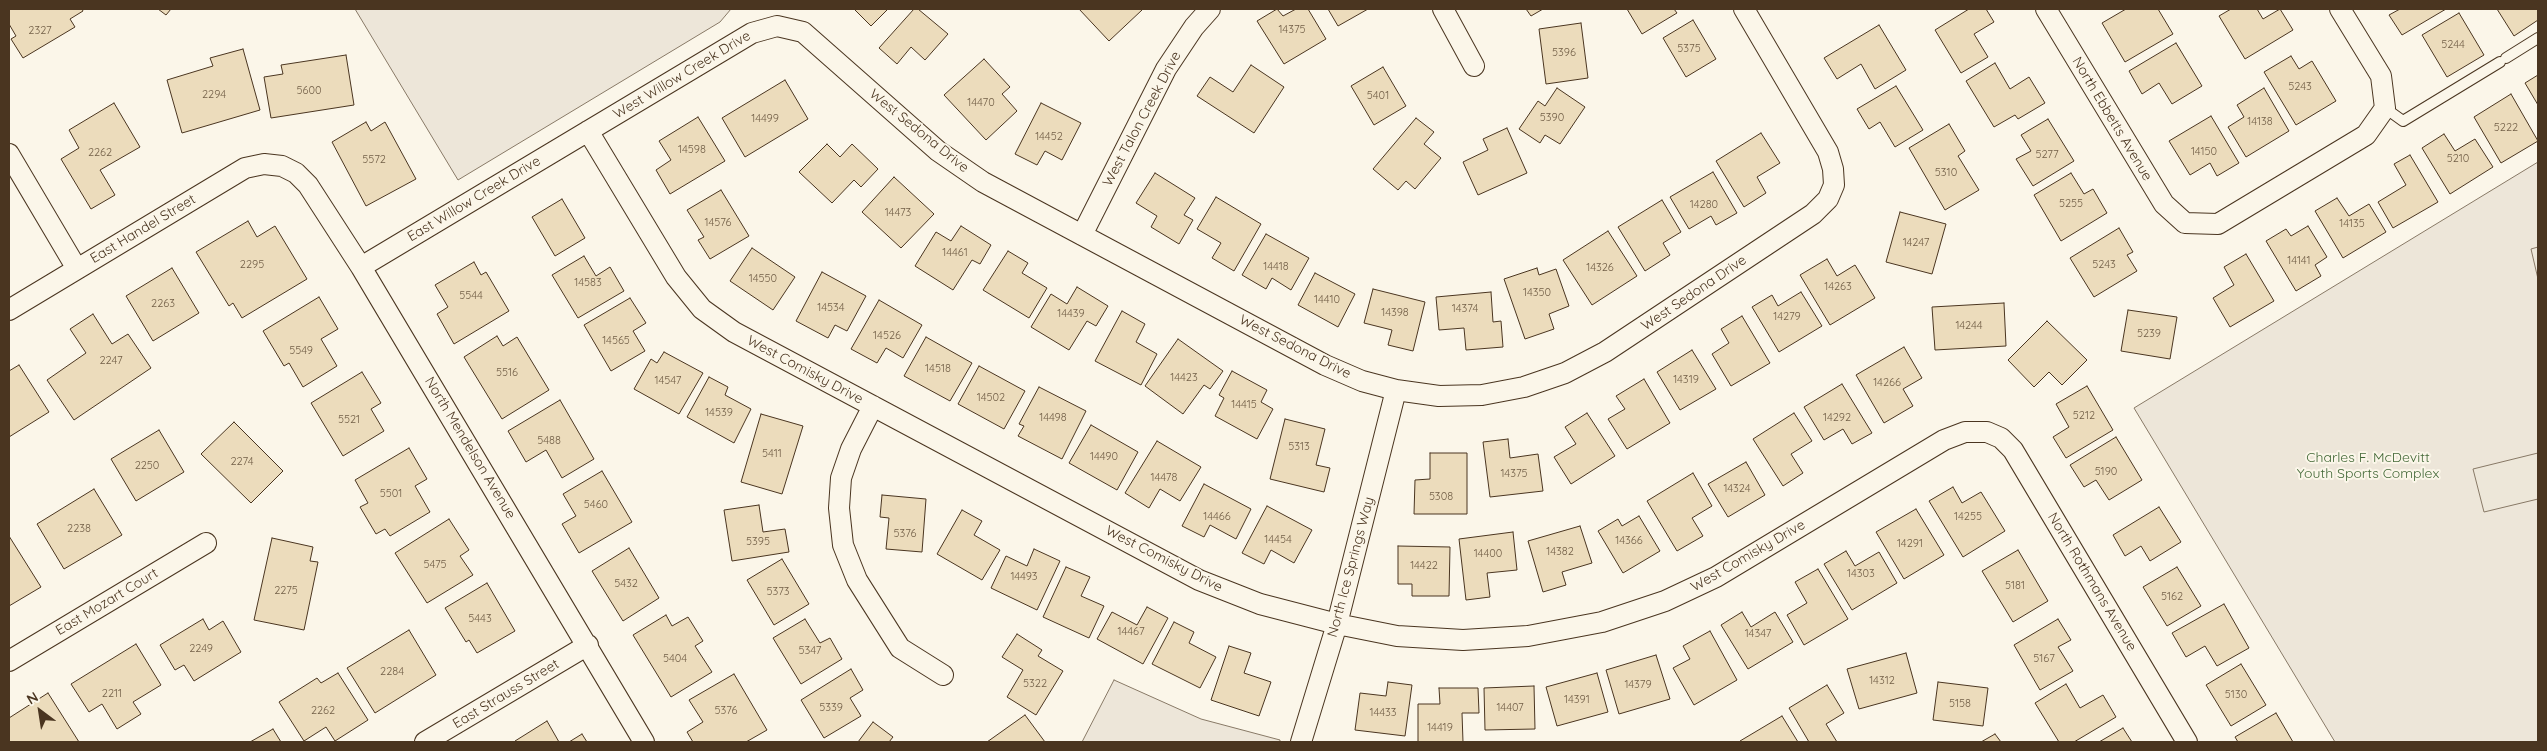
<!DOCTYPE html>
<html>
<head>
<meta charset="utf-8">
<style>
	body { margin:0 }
	#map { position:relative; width:2547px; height:751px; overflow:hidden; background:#fbf6e9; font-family:Quicksand,sans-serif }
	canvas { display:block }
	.frame { position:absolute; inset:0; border:10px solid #4a3520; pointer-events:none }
	.north { position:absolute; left:15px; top:686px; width:50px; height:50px; -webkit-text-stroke:4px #fbf6e9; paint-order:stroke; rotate:329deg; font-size:14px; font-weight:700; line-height:20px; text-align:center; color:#4a3520 }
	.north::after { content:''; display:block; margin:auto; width:18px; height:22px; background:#4a3520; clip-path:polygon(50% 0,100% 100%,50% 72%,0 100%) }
</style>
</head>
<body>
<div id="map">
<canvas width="2547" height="751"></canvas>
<div class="frame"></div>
<div class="north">N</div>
</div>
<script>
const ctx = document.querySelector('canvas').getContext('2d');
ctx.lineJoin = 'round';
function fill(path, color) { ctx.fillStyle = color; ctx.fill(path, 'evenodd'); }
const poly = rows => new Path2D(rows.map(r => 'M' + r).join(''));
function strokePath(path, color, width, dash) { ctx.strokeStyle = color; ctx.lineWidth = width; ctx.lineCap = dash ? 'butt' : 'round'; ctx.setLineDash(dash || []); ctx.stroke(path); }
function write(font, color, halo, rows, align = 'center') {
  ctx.font = font + ' Quicksand,sans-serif'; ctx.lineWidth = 4; ctx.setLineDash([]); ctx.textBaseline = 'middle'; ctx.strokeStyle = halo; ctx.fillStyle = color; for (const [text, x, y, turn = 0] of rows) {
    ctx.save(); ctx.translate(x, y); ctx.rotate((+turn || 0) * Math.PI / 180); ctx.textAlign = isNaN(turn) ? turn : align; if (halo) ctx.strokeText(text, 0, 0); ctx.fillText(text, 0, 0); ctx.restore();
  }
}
const green = poly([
	[355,9,731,9,720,22,458,180,355,9],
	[2538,162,2538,742,2335,742,2134,408,2538,162],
	[1114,680,1201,719,1280,740,1280,742,1082,742,1114,680]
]);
fill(green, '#ede6d9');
strokePath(green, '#887966', 1);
const parking = poly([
	[2538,247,2538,279,2531,249,2538,247],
	[2538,453,2538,499,2484,512,2473,469,2538,453]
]);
fill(parking, '#ede7d9');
strokePath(parking, '#887966', 1);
const building = poly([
	[9,9,82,9,83,11,70,19,75,27,23,58,11,39,16,36,9,24,9,9],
	[158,9,171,9,166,15,158,9],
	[854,9,888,9,871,26,854,9],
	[914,9,918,9,948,34,925,60,911,47,897,64,879,48,914,9],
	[1079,9,1140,9,1142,10,1109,41,1079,9],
	[1277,9,1283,16,1296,9,1308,9,1326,39,1284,64,1257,21,1277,9],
	[1328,9,1368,9,1338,26,1328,9],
	[1526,9,1543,9,1531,16,1526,9],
	[1627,9,1674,9,1677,13,1642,34,1627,9],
	[1969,9,1986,9,1994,22,1974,34,1988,57,1961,73,1935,30,1969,9],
	[2126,9,2158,9,2173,34,2125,62,2102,23,2126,9],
	[2231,9,2257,9,2263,19,2280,9,2293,30,2245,59,2219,16,2231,9],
	[2400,9,2446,9,2402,35,2389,15,2400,9],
	[2497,9,2538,9,2538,20,2514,36,2497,9],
	[2459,13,2484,55,2447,77,2422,35,2459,13],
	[1693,20,1716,59,1686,77,1663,38,1693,20],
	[1581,23,1588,78,1546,84,1539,29,1581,23],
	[1879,25,1906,70,1875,89,1861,64,1837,79,1824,58,1879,25],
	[2176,43,2202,86,2172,104,2159,83,2142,94,2129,71,2176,43],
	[243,49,260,110,182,133,167,80,213,66,210,58,243,49],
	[346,55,354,105,271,118,264,77,283,74,281,65,346,55],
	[2291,56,2299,69,2312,61,2336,101,2296,125,2264,72,2291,56],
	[984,59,1010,87,1002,94,1017,111,986,140,944,95,984,59],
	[1995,63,2010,89,2029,77,2045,103,2018,119,2015,115,1994,127,1966,81,1995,63],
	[1251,65,1284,87,1254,133,1197,96,1210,77,1233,92,1251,65],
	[1383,67,1406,106,1374,125,1351,86,1383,67],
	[2538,75,2538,105,2525,83,2538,75],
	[785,80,808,119,745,157,722,118,785,80],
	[1896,86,1923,130,1895,147,1880,122,1869,129,1857,109,1896,86],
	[1557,88,1585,107,1560,144,1545,135,1540,143,1519,129,1538,101,1545,106,1557,88],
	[2264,88,2289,131,2246,157,2228,127,2244,117,2237,105,2264,88],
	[2511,94,2538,141,2501,163,2474,117,2511,94],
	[114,103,140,147,100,170,115,195,91,209,61,159,79,148,69,130,114,103],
	[1041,103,1081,123,1062,160,1045,151,1037,165,1015,154,1041,103],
	[2211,116,2239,163,2217,176,2210,163,2190,175,2169,141,2211,116],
	[698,117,725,161,670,194,656,170,671,160,659,141,698,117],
	[1416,118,1434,132,1424,144,1441,158,1415,189,1406,181,1398,190,1373,169,1416,118],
	[2048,119,2074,161,2033,186,2016,159,2031,151,2021,135,2048,119],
	[366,122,371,131,385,122,416,179,366,206,332,142,366,122],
	[1949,124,1965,151,1958,156,1979,190,1945,210,1909,148,1949,124],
	[1507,128,1527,173,1478,195,1463,162,1488,150,1483,139,1507,128],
	[1761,133,1780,163,1757,177,1766,193,1744,207,1716,161,1761,133],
	[2444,134,2455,151,2475,139,2493,167,2450,194,2422,148,2444,134],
	[827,144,840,157,852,144,878,169,861,187,854,180,832,203,799,172,827,144],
	[2410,155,2438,202,2393,228,2378,202,2406,185,2394,164,2410,155],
	[1713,172,1737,213,1716,225,1711,216,1689,229,1670,197,1713,172],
	[1155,173,1195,198,1184,215,1193,220,1179,244,1151,227,1157,216,1136,203,1155,173],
	[2071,173,2084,194,2093,189,2107,213,2061,241,2034,195,2071,173],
	[894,177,934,214,901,248,862,212,894,177],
	[721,190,749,236,710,259,698,240,704,237,687,210,721,190],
	[1216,197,1261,224,1234,271,1212,258,1221,243,1197,229,1216,197],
	[2337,198,2349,216,2369,204,2386,232,2343,258,2315,211,2337,198],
	[562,199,585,238,555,256,532,217,562,199],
	[1662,200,1681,232,1663,243,1670,255,1645,271,1618,227,1662,200],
	[1900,212,1946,224,1932,274,1886,262,1900,212],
	[248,221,257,237,275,226,307,279,242,318,233,303,229,306,196,252,248,221],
	[961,226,991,245,980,264,972,260,953,290,915,266,936,232,951,241,961,226],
	[2308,226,2327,257,2315,265,2321,276,2296,291,2266,241,2286,229,2291,236,2308,226],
	[2119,228,2133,252,2127,255,2137,271,2094,297,2070,258,2119,228],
	[1608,231,1637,276,1592,305,1563,260,1608,231],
	[1266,234,1309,258,1291,290,1272,278,1266,289,1242,275,1266,234],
	[752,248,795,277,773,310,730,281,752,248],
	[1008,251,1028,263,1022,273,1047,288,1029,318,983,290,1008,251],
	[2246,254,2274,301,2230,327,2213,298,2234,285,2224,267,2246,254],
	[584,256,596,276,610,267,624,291,578,318,552,275,584,256],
	[1827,259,1837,276,1855,265,1875,298,1830,325,1800,275,1827,259],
	[474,262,481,275,486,272,509,311,454,344,437,314,448,307,435,285,474,262],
	[172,268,199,313,153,341,126,296,172,268],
	[1537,268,1539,275,1556,269,1569,306,1549,314,1554,329,1525,339,1504,279,1537,268],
	[822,272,866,296,847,331,835,325,828,338,796,321,822,272],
	[1315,273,1355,294,1338,327,1298,305,1315,273],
	[1077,287,1108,306,1096,326,1087,321,1069,350,1031,327,1051,294,1067,304,1077,287],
	[1373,289,1425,302,1413,351,1388,345,1392,330,1364,323,1373,289],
	[1491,292,1493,322,1501,321,1503,347,1466,350,1464,328,1439,330,1436,297,1491,292],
	[1801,292,1822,326,1779,352,1752,307,1772,295,1778,306,1801,292],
	[319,297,338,329,321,339,337,366,303,387,289,363,284,366,263,331,319,297],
	[630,298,646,323,633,331,645,351,611,371,584,325,630,298],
	[879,300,922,325,903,358,886,348,877,363,851,349,879,300],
	[2004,303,2006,346,1935,350,1932,307,2004,303],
	[2128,310,2177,317,2170,359,2121,351,2128,310],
	[1122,311,1145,324,1136,342,1157,354,1141,385,1095,361,1122,311],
	[93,314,112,344,128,334,151,368,74,420,47,380,86,353,70,329,93,314],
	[1742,316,1770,363,1731,386,1712,354,1729,343,1721,329,1742,316],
	[2047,321,2087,360,2062,385,2049,372,2034,387,2008,360,2047,321],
	[497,336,503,346,517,337,549,390,502,419,464,357,497,336],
	[926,337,972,363,950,401,904,376,926,337],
	[1178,339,1223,371,1210,389,1204,385,1183,414,1145,386,1178,339],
	[1904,347,1922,378,1903,389,1913,406,1884,423,1856,375,1904,347],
	[1692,350,1716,389,1680,410,1657,372,1692,350],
	[664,352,703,373,679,414,634,389,651,359,657,363,664,352],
	[19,365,49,412,9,437,9,371,19,365],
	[979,366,1025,391,1004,429,958,404,979,366],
	[1232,371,1267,390,1261,402,1273,409,1257,439,1215,416,1224,398,1219,395,1232,371],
	[362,372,381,403,371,409,384,431,343,456,311,403,362,372],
	[709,377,728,387,725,395,751,409,734,443,687,417,709,377],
	[1644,379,1670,423,1627,449,1608,419,1625,409,1616,396,1644,379],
	[1842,384,1872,433,1852,444,1843,429,1824,440,1804,407,1842,384],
	[2087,386,2113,430,2066,458,2053,437,2069,427,2056,404,2087,386],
	[1039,387,1086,411,1062,459,1018,436,1024,426,1019,424,1039,387],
	[560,400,594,459,562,478,546,450,526,462,508,431,560,400],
	[1587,413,1615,456,1571,484,1554,457,1576,444,1565,427,1587,413],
	[1794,413,1812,441,1791,454,1803,473,1783,486,1753,439,1794,413],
	[761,414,803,426,782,494,741,482,761,414],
	[1285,419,1325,429,1316,465,1330,468,1324,492,1270,479,1285,419],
	[234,422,283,471,251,503,201,454,234,422],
	[1091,425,1138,452,1117,490,1069,463,1091,425],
	[159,430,184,472,136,501,111,459,159,430],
	[2116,437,2142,480,2109,500,2096,480,2084,487,2070,465,2116,437],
	[1508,439,1510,458,1538,454,1543,491,1490,497,1483,442,1508,439],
	[1157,441,1201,467,1180,501,1160,489,1149,508,1125,493,1157,441],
	[409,448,427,479,415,486,430,512,390,536,385,529,376,534,360,507,368,503,355,480,409,448],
	[1430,453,1467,453,1467,514,1414,514,1415,480,1430,479,1430,453],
	[1746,462,1765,495,1728,517,1708,484,1746,462],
	[602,471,632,522,579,553,562,524,576,516,563,494,602,471],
	[1693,473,1712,506,1692,518,1703,536,1677,551,1647,501,1693,473],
	[1204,484,1251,509,1236,539,1210,525,1204,537,1182,526,1204,484],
	[1953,487,1962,503,1981,492,2005,531,1963,557,1929,501,1953,487],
	[94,489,122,535,64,569,37,524,94,489],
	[882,495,926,499,922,552,886,549,889,518,880,517,882,495],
	[759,505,763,532,785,529,789,552,732,561,724,510,759,505],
	[1267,506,1312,530,1294,563,1271,550,1264,564,1242,553,1267,506],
	[2159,507,2181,542,2150,561,2141,546,2125,556,2113,535,2159,507],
	[1916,509,1944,555,1904,579,1876,532,1916,509],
	[962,510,982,521,974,535,1000,550,982,580,937,554,962,510],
	[1639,516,1660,551,1623,573,1598,531,1618,519,1622,526,1639,516],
	[449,519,469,550,460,556,473,575,427,603,395,553,449,519],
	[1580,526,1592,563,1562,572,1566,585,1543,592,1528,541,1580,526],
	[1513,532,1517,570,1487,573,1490,597,1466,600,1459,539,1513,532],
	[9,536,41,587,9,606,9,536],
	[272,538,313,547,310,561,318,562,304,630,254,620,272,538],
	[1398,546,1450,547,1449,596,1412,596,1412,584,1398,584,1398,546],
	[629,548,659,598,623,621,592,571,629,548],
	[1034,549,1060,561,1037,610,991,588,1006,556,1027,566,1034,549],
	[2018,550,2048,601,2013,622,1982,571,2018,550],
	[1846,551,1855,566,1879,552,1897,583,1852,610,1824,564,1846,551],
	[782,559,809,604,774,625,747,580,782,559],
	[1066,567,1090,577,1081,596,1104,606,1089,638,1043,617,1066,567],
	[2177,567,2201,606,2167,626,2143,587,2177,567],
	[1818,569,1848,619,1804,645,1787,615,1807,603,1795,582,1818,569],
	[487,583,515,631,477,653,469,640,466,642,445,608,487,583],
	[2224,604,2249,648,2217,666,2205,646,2186,657,2172,633,2224,604],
	[1147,607,1168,618,1143,664,1097,639,1112,612,1137,625,1147,607],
	[1742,612,1751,627,1775,612,1793,642,1748,669,1721,625,1742,612],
	[666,615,672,626,688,617,703,641,695,646,712,672,671,697,633,635,666,615],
	[203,619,209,630,223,621,241,652,194,681,184,665,175,670,160,645,203,619],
	[805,619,820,643,830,638,842,659,801,684,773,638,805,619],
	[2058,619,2071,640,2058,647,2073,671,2040,690,2014,645,2058,619],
	[1174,622,1194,632,1189,643,1216,657,1200,688,1152,664,1174,622],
	[409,630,436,675,375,713,347,668,409,630],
	[1710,631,1737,680,1694,705,1673,668,1690,659,1683,646,1710,631],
	[1017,634,1042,650,1038,656,1063,671,1036,715,1007,697,1023,670,1002,657,1017,634],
	[136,644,161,685,133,702,141,714,117,729,102,704,89,712,71,684,136,644],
	[1229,646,1251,653,1244,673,1271,682,1259,716,1211,700,1229,646],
	[1906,653,1917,693,1859,709,1847,669,1906,653],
	[1656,655,1670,699,1619,714,1606,670,1656,655],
	[2241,664,2266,705,2231,726,2206,685,2241,664],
	[851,669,863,690,850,698,861,716,824,738,801,700,851,669],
	[338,673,368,720,335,741,326,727,304,741,279,702,317,678,321,683,338,673],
	[1597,673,1608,712,1557,726,1546,687,1597,673],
	[734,674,767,730,746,742,693,742,687,732,703,722,689,700,734,674],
	[1388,682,1412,685,1405,736,1355,730,1360,693,1386,696,1388,682],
	[1938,682,1988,688,1983,726,1933,720,1938,682],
	[2066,684,2080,708,2103,695,2116,717,2074,742,2059,742,2035,703,2066,684],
	[1827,685,1844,713,1826,724,1837,742,1809,742,1789,708,1827,685],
	[1534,686,1535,729,1485,730,1484,688,1534,686],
	[1439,688,1478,688,1479,713,1462,713,1463,742,1418,742,1418,704,1440,704,1439,688],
	[48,693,79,742,9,742,9,718,48,693],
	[2276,713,2293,742,2238,742,2235,737,2276,713],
	[1025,715,1045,742,987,742,1025,715],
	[1782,716,1798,742,1740,742,1740,741,1782,716],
	[547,721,559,742,515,742,515,741,547,721],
	[873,722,893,737,889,742,858,742,873,722],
	[2123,728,2132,742,2099,742,2123,728],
	[273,729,281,742,250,742,273,729],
	[582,734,587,742,569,742,582,734],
	[1995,734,2001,742,1981,742,1995,734]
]);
fill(building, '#ecdcbc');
strokePath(building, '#4a3520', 1);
const lane = poly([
	[2506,58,2538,38],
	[2385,108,2403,121,2500,62]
]);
const street = poly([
	[1443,9,1474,66],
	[2046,9,2164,204,2185,223,2218,224,2366,135,2385,108,2381,76,2340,9],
	[588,131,676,277,702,309,734,332,1199,580,1260,604,1337,624,1397,636,1463,640,1528,636,1602,622,1665,601,1716,577,1944,440,1965,432,1987,432,2001,438,2013,450,2187,742],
	[9,154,77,269],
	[1082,235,1166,69,1194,27,1210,9],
	[361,267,752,33,777,26,803,32,938,151,983,182,1325,365,1362,381,1396,390,1439,396,1482,395,1524,387,1565,373,1605,352,1813,214,1828,199,1834,185,1833,169,1828,152,1744,9],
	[9,310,245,168,264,164,282,166,296,173,308,185,361,267,644,742],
	[873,406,851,449,841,478,839,508,843,545,857,580,900,648,943,675],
	[9,661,206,543],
	[425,742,588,645],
	[1301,742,1337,624,1396,390]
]);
strokePath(lane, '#4a3520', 12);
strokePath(street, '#4a3520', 22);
strokePath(lane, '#fbf6e9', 10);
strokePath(street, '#fbf6e9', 20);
write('11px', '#725f47', null, [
	["14375",1292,30],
	["2327",40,31],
	["5244",2453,45],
	["5375",1689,49],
	["5396",1564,53],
	["5243",2300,87],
	["5600",309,91],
	["2294",214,95],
	["5401",1378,96],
	["14470",981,103],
	["5390",1552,118],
	["14499",765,119],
	["14138",2260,122],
	["5222",2506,128],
	["14452",1049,137],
	["14598",692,150],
	["14150",2204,152],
	["2262",100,153],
	["5277",2047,155],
	["5210",2458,159],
	["5572",374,160],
	["5310",1946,173],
	["5255",2071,204],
	["14280",1704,205],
	["14473",898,213],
	["14576",718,223],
	["14135",2352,224],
	["14247",1916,243],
	["14461",955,253],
	["14141",2299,261],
	["2295",252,265],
	["5243",2104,265],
	["14418",1276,267],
	["14326",1600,268],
	["14550",763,279],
	["14583",588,283],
	["14263",1838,287],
	["14350",1537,293],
	["5544",471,296],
	["14410",1327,300],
	["2263",163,304],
	["14534",831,308],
	["14374",1465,309],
	["14398",1395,313],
	["14439",1071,314],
	["14279",1787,317],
	["14244",1969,326],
	["5239",2149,334],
	["14526",887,336],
	["14565",616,341],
	["5549",301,351],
	["2247",111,361],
	["14518",938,369],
	["5516",507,373],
	["14423",1184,378],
	["14319",1686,380],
	["14547",668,381],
	["14266",1887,383],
	["14502",991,398],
	["14415",1244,405],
	["14539",719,413],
	["5212",2084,416],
	["14498",1053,418],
	["14292",1837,418],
	["5521",349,420],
	["5488",549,441],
	["5313",1299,447],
	["5411",772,454],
	["14490",1104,457],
	["2274",242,462],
	["2250",147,466],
	["5190",2106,472],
	["14375",1514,474],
	["14478",1164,478],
	["14324",1737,489],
	["5501",391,494],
	["5308",1441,497],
	["5460",596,505],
	["14466",1217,517],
	["14255",1968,517],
	["2238",79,529],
	["5376",905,534],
	["14454",1278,540],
	["14366",1629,541],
	["5395",758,542],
	["14291",1910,544],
	["14382",1560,552],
	["14400",1488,554],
	["5475",435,565],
	["14422",1424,566],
	["14303",1861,574],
	["14493",1024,577],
	["5432",626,584],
	["5181",2015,586],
	["2275",286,591],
	["5373",778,592],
	["5162",2172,597],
	["5443",480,619],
	["14467",1131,632],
	["14347",1758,634],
	["2249",201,649],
	["5347",810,651],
	["5404",675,659],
	["5167",2044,659],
	["2284",392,672],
	["14312",1882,681],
	["5322",1035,684],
	["14379",1638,685],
	["2211",112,694],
	["5130",2236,695],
	["14391",1577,700],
	["5158",1960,704],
	["5339",831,708],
	["14407",1510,708],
	["2262",323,711],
	["5376",726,711],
	["14433",1383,713],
	["14419",1440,728]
]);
write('14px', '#4a3520', '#fbf6e9', [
	["West Willow Creek Drive",682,75,-31],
	["West Talon Creek Drive",1142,119,-62],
	["North Ebbetts Avenue",2112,119,59],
	["West Sedona Drive",919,131,39],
	["East Willow Creek Drive",474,199,-31],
	["East Handel Street",143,229,-31],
	["West Sedona Drive",1694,293,-34],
	["West Sedona Drive",1295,347,27],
	["West Comisky Drive",805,370,28],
	["North Mendelson Avenue",470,448,59],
	["West Comisky Drive",1748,556,-30],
	["West Comisky Drive",1164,559,27],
	["North Ice Springs Way",1351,567,-75],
	["North Rothmans Avenue",2092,582,59],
	["East Mozart Court",107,602,-31],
	["East Strauss Street",506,694,-31]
]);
write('14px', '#436837', '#fbf6e9', [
	["Charles F. McDevitt",2368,458],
	["Youth Sports Complex",2368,474]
]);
</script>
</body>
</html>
